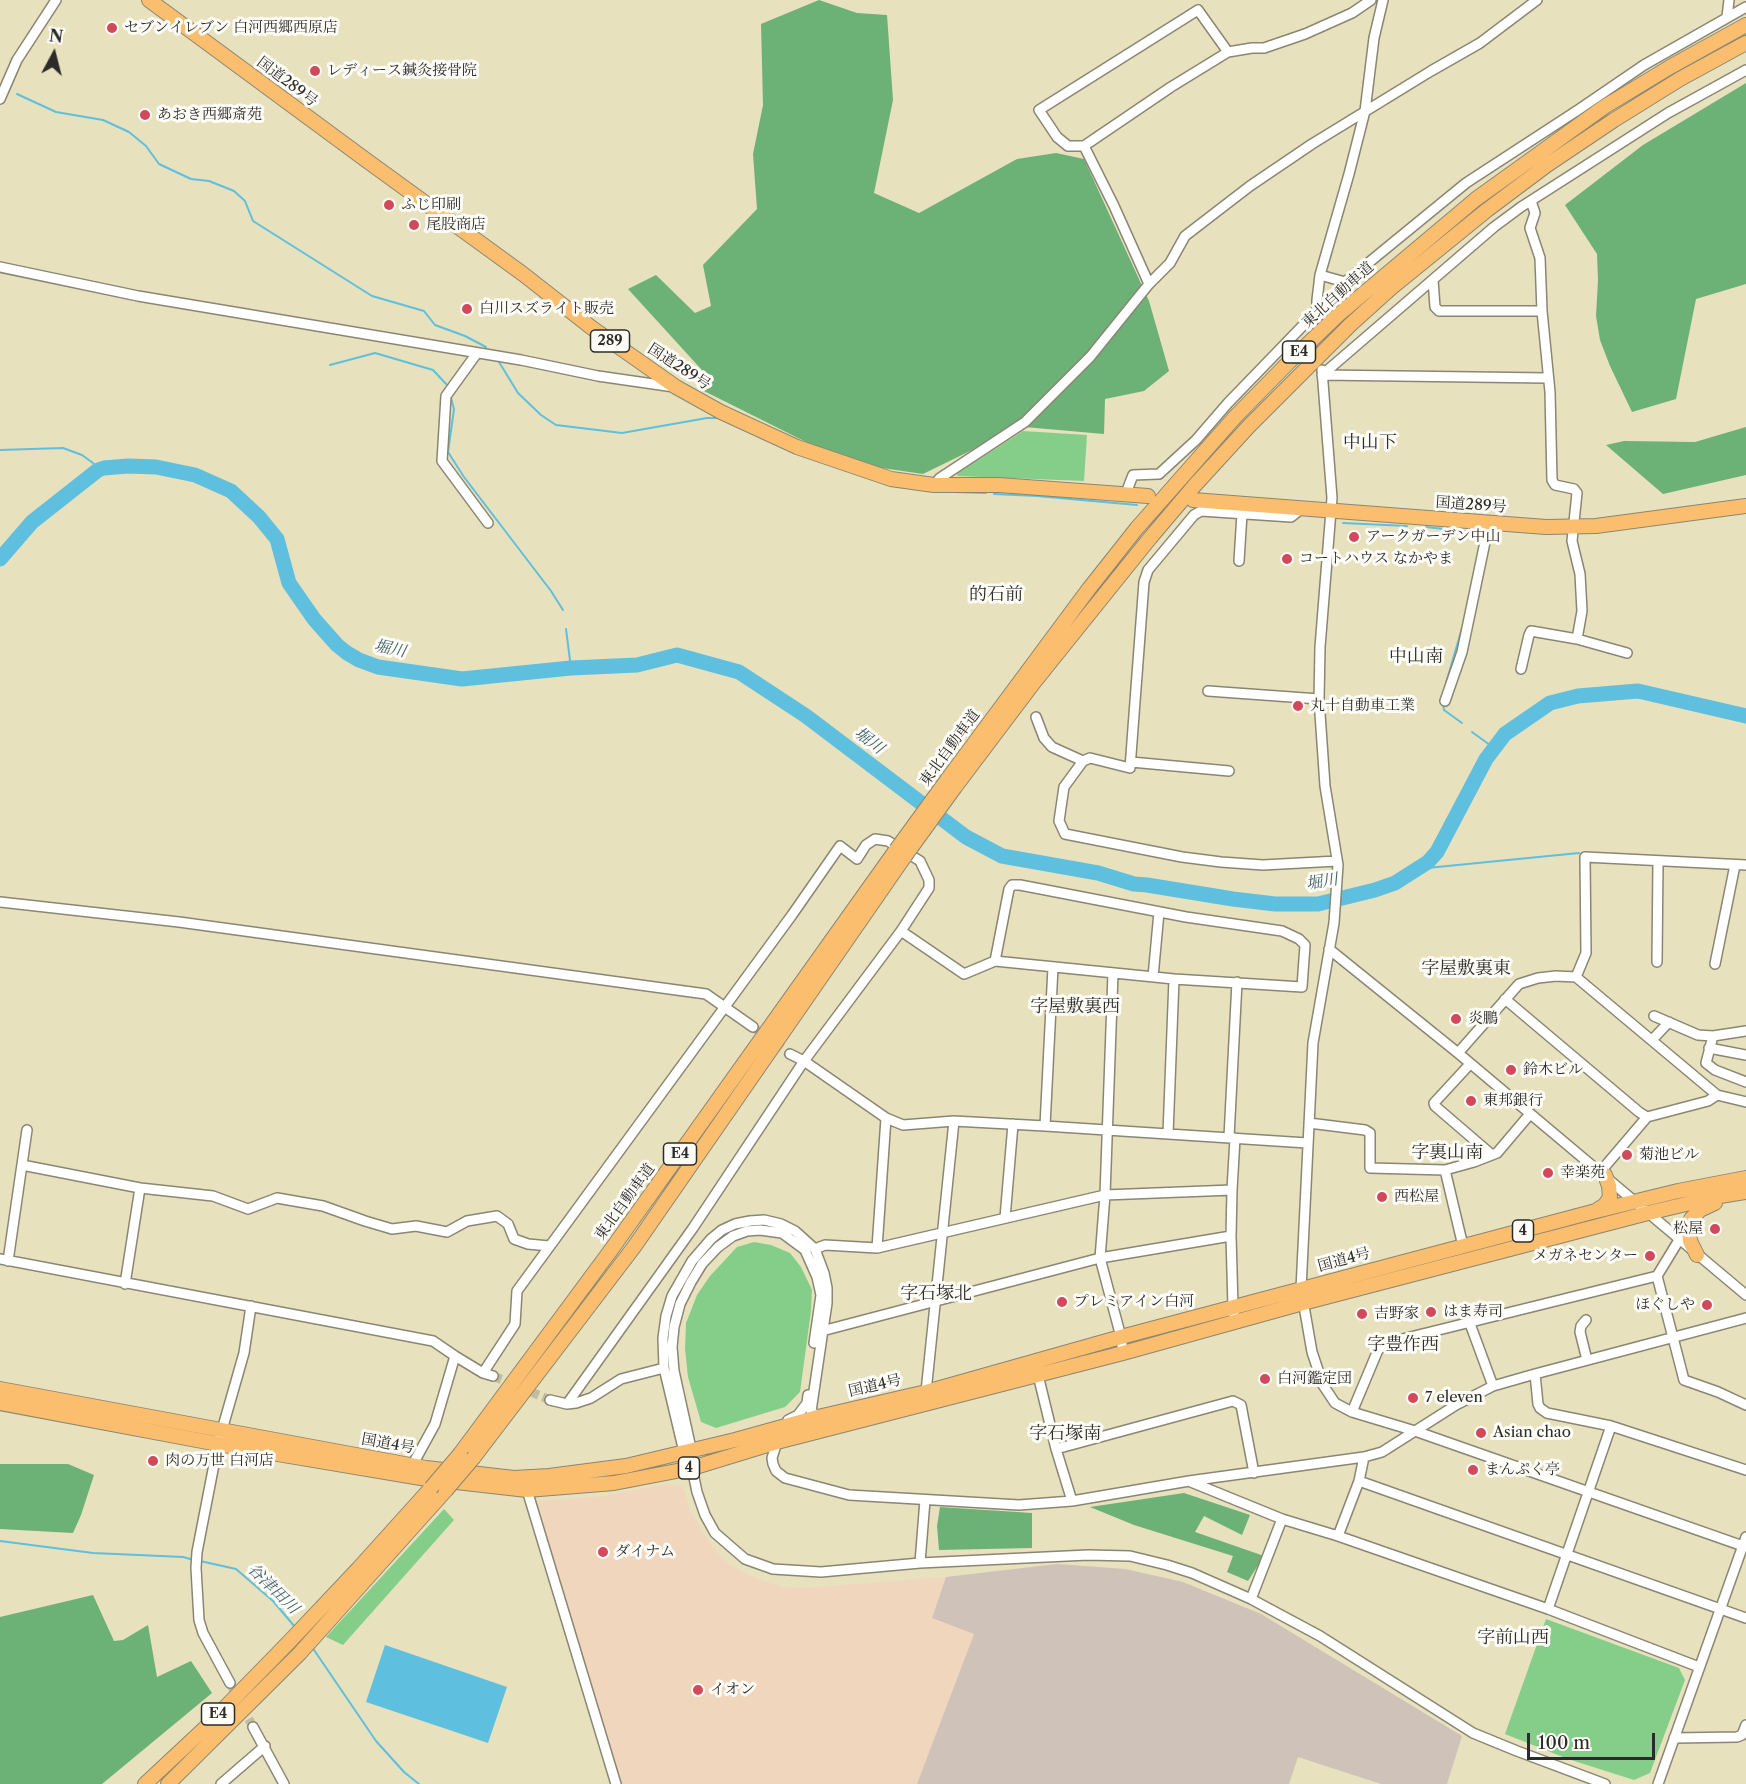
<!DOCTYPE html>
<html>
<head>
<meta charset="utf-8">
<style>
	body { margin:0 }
	#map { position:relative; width:1746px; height:1784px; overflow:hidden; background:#e8e1bd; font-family:"Libre Caslon Text",serif }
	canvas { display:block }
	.north { position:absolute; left:24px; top:24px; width:60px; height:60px; -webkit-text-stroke:4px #fdfcf7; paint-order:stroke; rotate:7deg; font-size:16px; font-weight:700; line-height:24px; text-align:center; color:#2b2b2b }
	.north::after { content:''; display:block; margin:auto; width:21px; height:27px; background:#2b2b2b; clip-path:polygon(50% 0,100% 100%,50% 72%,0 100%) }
	.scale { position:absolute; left:1527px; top:1733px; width:128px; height:27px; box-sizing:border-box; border:3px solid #2b2b2b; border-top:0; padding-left:8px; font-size:18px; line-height:21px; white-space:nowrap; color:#2b2b2b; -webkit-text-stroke:4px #fdfcf7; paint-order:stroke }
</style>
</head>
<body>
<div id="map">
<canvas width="1746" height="1784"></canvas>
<div class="north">N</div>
<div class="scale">100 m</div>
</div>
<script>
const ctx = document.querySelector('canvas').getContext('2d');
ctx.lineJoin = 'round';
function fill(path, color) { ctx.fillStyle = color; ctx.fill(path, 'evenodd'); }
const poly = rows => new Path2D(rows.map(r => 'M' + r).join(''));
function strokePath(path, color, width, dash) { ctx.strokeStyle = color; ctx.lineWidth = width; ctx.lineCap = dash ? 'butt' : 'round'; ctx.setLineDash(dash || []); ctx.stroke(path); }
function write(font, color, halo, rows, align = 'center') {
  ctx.font = font + ' "Libre Caslon Text","Noto Serif JP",serif'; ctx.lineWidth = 6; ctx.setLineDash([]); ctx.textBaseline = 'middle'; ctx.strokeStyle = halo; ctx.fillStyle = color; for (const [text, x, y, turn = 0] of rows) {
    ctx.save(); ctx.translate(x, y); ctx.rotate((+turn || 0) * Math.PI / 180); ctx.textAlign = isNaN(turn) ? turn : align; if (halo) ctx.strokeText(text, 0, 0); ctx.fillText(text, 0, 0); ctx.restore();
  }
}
fill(poly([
	[667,1484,683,1487,690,1511,712,1547,730,1565,746,1574,767,1582,783,1587,805,1588,946,1577,932,1618,974,1634,917,1784,621,1784,535,1503,537,1501,604,1496]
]), '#f0d6bc');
fill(poly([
	[1057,1564,1125,1569,1183,1582,1261,1614,1462,1736,1447,1784,1381,1784,1298,1757,1289,1784,917,1784,974,1634,932,1618,946,1577]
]), '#cec2b9');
fill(poly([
	[1023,431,1087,435,1084,481,957,476,958,473],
	[754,1242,771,1245,790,1253,801,1267,812,1290,811,1311,800,1392,785,1407,716,1428,701,1422,688,1377,685,1349,686,1323,697,1295,710,1276,737,1247],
	[444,1509,454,1520,343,1645,326,1637],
	[1546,1619,1679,1668,1685,1680,1650,1773,1634,1780,1568,1759,1505,1734]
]), '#85ce8a');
fill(poly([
	[819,0,857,13,887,15,893,100,874,193,919,213,1017,159,1056,153,1084,159,1149,301,1169,371,1144,391,1105,399,1104,434,1013,426,970,451,923,474,882,468,812,445,704,391,711,380,628,289,656,275,695,313,711,306,703,265,757,209,753,154,763,105,761,24],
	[1746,83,1746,284,1696,299,1676,399,1632,412,1610,366,1600,340,1596,316,1598,280,1597,254,1565,205,1643,145],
	[1746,427,1746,475,1663,494,1606,445,1624,441,1695,442],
	[0,1464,68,1464,94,1475,81,1515,73,1533,0,1529],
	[1184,1493,1250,1515,1242,1535,1204,1516,1195,1532,1264,1556,1248,1581,1227,1572,1233,1556,1134,1525,1090,1507],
	[940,1507,1032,1513,1032,1548,939,1550,937,1526],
	[93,1595,114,1641,123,1640,148,1625,157,1677,191,1661,212,1693,102,1784,0,1784,0,1617]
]), '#6cb176');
fill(poly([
	[385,1645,507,1687,488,1743,366,1702]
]), '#5fbfde');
strokePath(poly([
	[17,94,56,112,103,120,129,132,146,146,159,164,191,179,209,181,234,191,245,201,253,221,372,296,424,311,435,325,465,336,486,347],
	[499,362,518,393,541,415,556,425,622,433,707,418,720,418],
	[330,365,375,353,433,370,447,385],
	[451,398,454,409,448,452,464,477,551,591,563,610],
	[0,450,63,448,82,455,93,463,98,470],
	[953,492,986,493],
	[994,494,1037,496,1137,505],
	[1343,523,1407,526],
	[1426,527,1481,533,1480,546],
	[566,629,571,668],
	[1446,683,1462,628],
	[1443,703,1444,710,1462,723],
	[1472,732,1494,748],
	[1417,869,1579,853],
	[0,1541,93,1553,183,1557,194,1560],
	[200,1561,236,1569,273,1601,295,1627],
	[312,1647,376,1741,404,1772,419,1784]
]), '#5fbfde', 2);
strokePath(poly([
	[0,559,32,522,98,470,104,468,128,466,156,467,195,475,231,491,259,517,277,539,289,583,314,619,337,645,347,653,359,660,378,667,462,679,571,668,637,665,677,655,739,672,806,716,966,837,1002,856,1098,873,1134,884,1147,885,1233,899,1275,904,1318,904,1375,890,1395,883,1428,862,1437,852,1486,759,1505,734,1550,703,1578,696,1638,691,1746,716]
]), '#5fbfde', 15);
strokePath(poly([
	[1317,318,1321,358],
	[753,1027,790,1054],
	[493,1376,550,1400],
	[230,1683,253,1727]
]), '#c2bda0', 9, [9, 4.5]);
const minor = poly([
	[1727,17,1729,0],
	[0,99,17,60,56,0],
	[1084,146,1171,87,1228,52,1252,48,1264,48,1305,34,1352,13,1371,0],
	[1531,201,1535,213,1530,228,1540,258,1542,311,1550,392,1552,480,1555,485,1574,489,1577,493,1572,541,1580,574,1582,611,1577,639],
	[0,267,138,296,521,360,598,376,674,387],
	[1320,275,1345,282,1466,183,1578,110,1644,65,1746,7],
	[1433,280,1435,307,1439,311,1542,311],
	[1149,284,1114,206,1084,146,1068,146,1057,137,1039,110,1198,10,1228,52],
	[1317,318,1317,300,1320,275,1349,174,1365,111,1374,38,1383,0],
	[477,353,446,396,442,461,488,523],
	[1322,370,1332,498,1320,647,1319,699,1325,786,1338,865,1334,923,1313,1043,1301,1289,1312,1352,1323,1385,1335,1403,1352,1412,1415,1431,1746,1547],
	[1322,375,1494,227,1521,207,1668,113,1746,70],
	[1322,375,1547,378],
	[934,485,940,478,1025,422,1090,357,1149,284,1170,263,1185,236,1250,186,1312,144,1431,71,1480,43,1537,0],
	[1126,493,1133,475,1159,474,1196,440,1228,403,1316,312],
	[1301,509,1291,517,1201,511,1194,515,1148,570,1144,582,1130,768,1090,758,1083,761,1064,787,1059,821,1065,834,1182,857,1221,862,1263,865,1337,861],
	[1239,561,1242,514],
	[1521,669,1529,635,1531,631,1577,639,1627,653],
	[1208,691,1319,699],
	[1445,701,1462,652,1489,523],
	[1036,717,1044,738,1052,747,1083,761],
	[1131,762,1229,771],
	[0,902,179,922,706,994,753,1027],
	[901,931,964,974,995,961,1174,979,1302,987,1305,945,1299,939,1282,931,1186,917,1020,885,1012,885,1009,889,995,961],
	[1329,949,1458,1053,1746,1295],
	[1657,962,1658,862],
	[1715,964,1735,865],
	[1113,973,1105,1195,1100,1258,1121,1337,1123,1353],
	[1153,977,1159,912],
	[1576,977,1586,953,1585,857,1746,865],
	[1505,999,1639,1112,1647,1117,1708,1101,1717,1095],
	[1654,1016,1698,1035,1713,1036,1746,1031],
	[1713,1036,1706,1063,1715,1070,1746,1082],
	[1652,1040,1669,1022],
	[1709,1048,1746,1055],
	[1458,1053,1519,984,1538,978,1556,976,1576,977,1717,1095,1746,1102],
	[790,1054,804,1061,886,1118,903,1125,954,1121,1045,1126,1307,1143],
	[1470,1064,1434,1103,1435,1106,1492,1155],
	[1309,1123,1365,1130,1370,1133,1370,1168,1445,1170,1474,1162,1497,1153,1530,1114],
	[1045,1126,1053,967],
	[1168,1134,1174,979],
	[1229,1137,1237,982],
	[1235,1138,1232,1190,1231,1236,1233,1307,1235,1323],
	[22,1165,140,1188,213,1196,248,1209,277,1198,323,1206,365,1221,392,1229,416,1226,447,1232,467,1221,497,1216,508,1224,514,1239,528,1244,549,1246],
	[1445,1170,1463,1246],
	[1601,1171,1647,1117],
	[1005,1218,1013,1124],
	[877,1248,886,1118],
	[815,1249,825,1245,877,1248,1105,1195,1232,1190],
	[0,1259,433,1341,455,1356,483,1373,493,1376],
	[8,1261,27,1130],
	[1657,1276,1684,1380,1718,1392,1746,1405],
	[125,1284,140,1188],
	[1586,1320,1581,1326,1580,1332,1587,1360],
	[1469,1321,1493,1386],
	[822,1331,1100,1258,1231,1236],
	[483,1373,515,1324,517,1291,792,915,840,846,857,859,866,845,875,839,888,841,920,861,929,880,929,888,901,931,804,1061,693,1228,567,1404],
	[1535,1374,1538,1404,1540,1408,1547,1413,1611,1426,1746,1470],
	[1038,1375,1056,1449,1072,1501],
	[926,1392,954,1121],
	[550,1400,567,1404,576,1403,591,1398,621,1379,664,1368],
	[1352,1412,1378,1350,1386,1343,1657,1276,1679,1240],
	[818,1417,811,1411,827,1303,827,1288,824,1273,815,1249,795,1231,781,1224,764,1220,750,1221,735,1224,722,1230,711,1239,692,1261,672,1296,666,1316,663,1338,664,1368,684,1452,692,1468,697,1492,705,1515,715,1533,745,1559,773,1569,821,1572,920,1563,1088,1555,1130,1556,1167,1565,1192,1573,1251,1599,1320,1636,1473,1733,1517,1751,1605,1784],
	[788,1420,798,1415,807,1403,808,1395],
	[777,1442,772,1458,773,1464,776,1471,785,1478,849,1495,1019,1505,1072,1501,1189,1481,1364,1457,1382,1452,1456,1405,1493,1386,1535,1374,1746,1318],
	[1056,1449,1233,1401,1241,1405,1254,1473],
	[692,1453,674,1371,672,1347,674,1327,680,1304,691,1282,702,1264,718,1247,733,1236,747,1231,760,1230,782,1233,805,1250,817,1277,821,1295,814,1343],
	[413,1464,435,1424,455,1356],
	[1359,1481,1746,1618],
	[1191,1482,1282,1519,1338,1536,1548,1609,1699,1667],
	[527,1490,616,1784],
	[1338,1536,1359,1481,1364,1457],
	[920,1563,925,1500],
	[1251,1599,1282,1519],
	[1548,1609,1611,1426],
	[230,1683,203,1633,199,1620,196,1568,197,1552,218,1444,244,1353,251,1306],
	[253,1727,284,1784],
	[1674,1738,1737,1737,1742,1735,1746,1725],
	[221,1784,265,1746],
	[1658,1784,1746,1537]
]);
const highway = poly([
	[149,0,366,160,523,274,592,328,676,387,721,412,797,447,891,479,934,485,999,485,1148,496],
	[1193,500,1546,527,1596,526,1746,506],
	[947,780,1088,590,1137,528,1235,417,1289,362,1338,315,1476,199,1604,107,1670,67,1746,25],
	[955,787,1035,681,1150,538,1195,485,1249,426,1350,325,1391,288,1487,210,1547,165,1614,120,1680,79,1746,43],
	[1597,1210,1605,1205,1610,1197,1609,1186,1605,1175],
	[1697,1255,1690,1241,1689,1231,1691,1219,1700,1210,1715,1203],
	[0,1389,426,1468,514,1478,549,1476,626,1466,735,1440,818,1417,926,1392,1121,1337,1592,1212,1678,1191,1746,1178],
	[0,1403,218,1444,421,1478,527,1490,614,1483,692,1468,777,1442,1123,1353,1303,1303,1648,1213,1720,1196,1746,1192],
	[460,1454,611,1250,896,850],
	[474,1457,634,1247,905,856],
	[145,1784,205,1728,289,1642,358,1569,431,1488],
	[168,1784,300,1653,446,1490]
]);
strokePath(minor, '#8a8674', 12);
strokePath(highway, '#8a8674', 16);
strokePath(minor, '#fff', 9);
strokePath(highway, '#fabe6e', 14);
const highwayBridge = poly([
	[896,850,947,780],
	[905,856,955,787],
	[431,1488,460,1454],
	[446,1490,474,1457]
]);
strokePath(highwayBridge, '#8a8674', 16, []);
strokePath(highwayBridge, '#fabe6e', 14);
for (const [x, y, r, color] of [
	[112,28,6,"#d1495b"],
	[315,71,6,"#d1495b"],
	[145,115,6,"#d1495b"],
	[389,205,6,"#d1495b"],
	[414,225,6,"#d1495b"],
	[467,309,6,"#d1495b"],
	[1354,537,6,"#d1495b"],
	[1287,559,6,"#d1495b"],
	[1298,706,6,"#d1495b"],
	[1456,1019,6,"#d1495b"],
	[1511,1070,6,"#d1495b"],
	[1471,1101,6,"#d1495b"],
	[1627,1155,6,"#d1495b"],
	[1548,1173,6,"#d1495b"],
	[1382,1197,6,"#d1495b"],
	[1715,1229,6,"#d1495b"],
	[1650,1256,6,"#d1495b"],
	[1062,1302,6,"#d1495b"],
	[1707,1305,6,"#d1495b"],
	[1431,1312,6,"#d1495b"],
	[1362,1314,6,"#d1495b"],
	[1265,1379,6,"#d1495b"],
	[1413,1398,6,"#d1495b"],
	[1481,1433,6,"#d1495b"],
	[153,1461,6,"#d1495b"],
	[1473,1470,6,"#d1495b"],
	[603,1552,6,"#d1495b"],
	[698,1690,6,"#d1495b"]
]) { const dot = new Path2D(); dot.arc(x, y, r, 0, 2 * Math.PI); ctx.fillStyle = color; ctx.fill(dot); strokePath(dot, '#fdfcf7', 2); }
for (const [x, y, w] of [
	[610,341,39],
	[1299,352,33],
	[680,1154,33],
	[1523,1231,21],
	[689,1468,21],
	[218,1714,33]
]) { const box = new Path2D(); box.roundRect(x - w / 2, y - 11, w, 22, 4.5); ctx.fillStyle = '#fdfcf7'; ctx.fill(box); strokePath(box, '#2b2b2b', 1.5); }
write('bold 14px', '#2b2b2b', null, [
	["289",610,341],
	["E4",1299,352],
	["E4",680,1154],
	["4",1523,1231],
	["4",689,1468],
	["E4",218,1714]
]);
write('15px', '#2b2b2b', '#fdfcf7', [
	["セブンイレブン 白河西郷西原店",124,28],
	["レディース鍼灸接骨院",327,71],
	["あおき西郷斎苑",157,115],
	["ふじ印刷",401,205],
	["尾股商店",426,225],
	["白川スズライト販売",479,309],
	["アークガーデン中山",1366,537],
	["コートハウス なかやま",1299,559],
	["丸十自動車工業",1310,706],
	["炎鵬",1468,1019],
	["鈴木ビル",1523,1070],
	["東邦銀行",1483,1101],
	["菊池ビル",1639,1155],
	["幸楽苑",1560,1173],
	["西松屋",1394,1197],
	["松屋",1703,1229,"right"],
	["メガネセンター",1638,1256,"right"],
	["プレミアイン白河",1074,1302],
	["ほぐしや",1695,1305,"right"],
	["はま寿司",1443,1312],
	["吉野家",1374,1314],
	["白河鑑定団",1277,1379],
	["7 eleven",1425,1398],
	["Asian chao",1493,1433],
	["肉の万世 白河店",165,1461],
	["まんぷく亭",1485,1470],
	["ダイナム",615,1552],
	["イオン",710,1690]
], 'left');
write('15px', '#2b2b2b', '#fdfcf7', [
	["国道289号",287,82,37],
	["東北自動車道",1338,295,-42],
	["国道289号",679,367,33],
	["国道289号",1471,505,4],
	["東北自動車道",950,748,-54],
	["東北自動車道",625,1202,-54],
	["国道4号",1344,1260,-15],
	["国道4号",875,1386,-13],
	["国道4号",388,1444,10]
]);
write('italic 16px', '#3d5f6a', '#fdfcf7', [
	["堀川",390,649,12],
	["堀川",869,741,37],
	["堀川",1322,882,-9],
	["谷津田川",273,1589,44]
]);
write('18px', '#2b2b2b', '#fdfcf7', [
	["中山下",1370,443],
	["的石前",996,595],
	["中山南",1416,657],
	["字屋敷裏東",1466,969],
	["字屋敷裏西",1075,1007],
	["字裏山南",1447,1153],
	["字石塚北",936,1294],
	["字豊作西",1403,1345],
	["字石塚南",1065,1434],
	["字前山西",1513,1638]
]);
</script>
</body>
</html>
